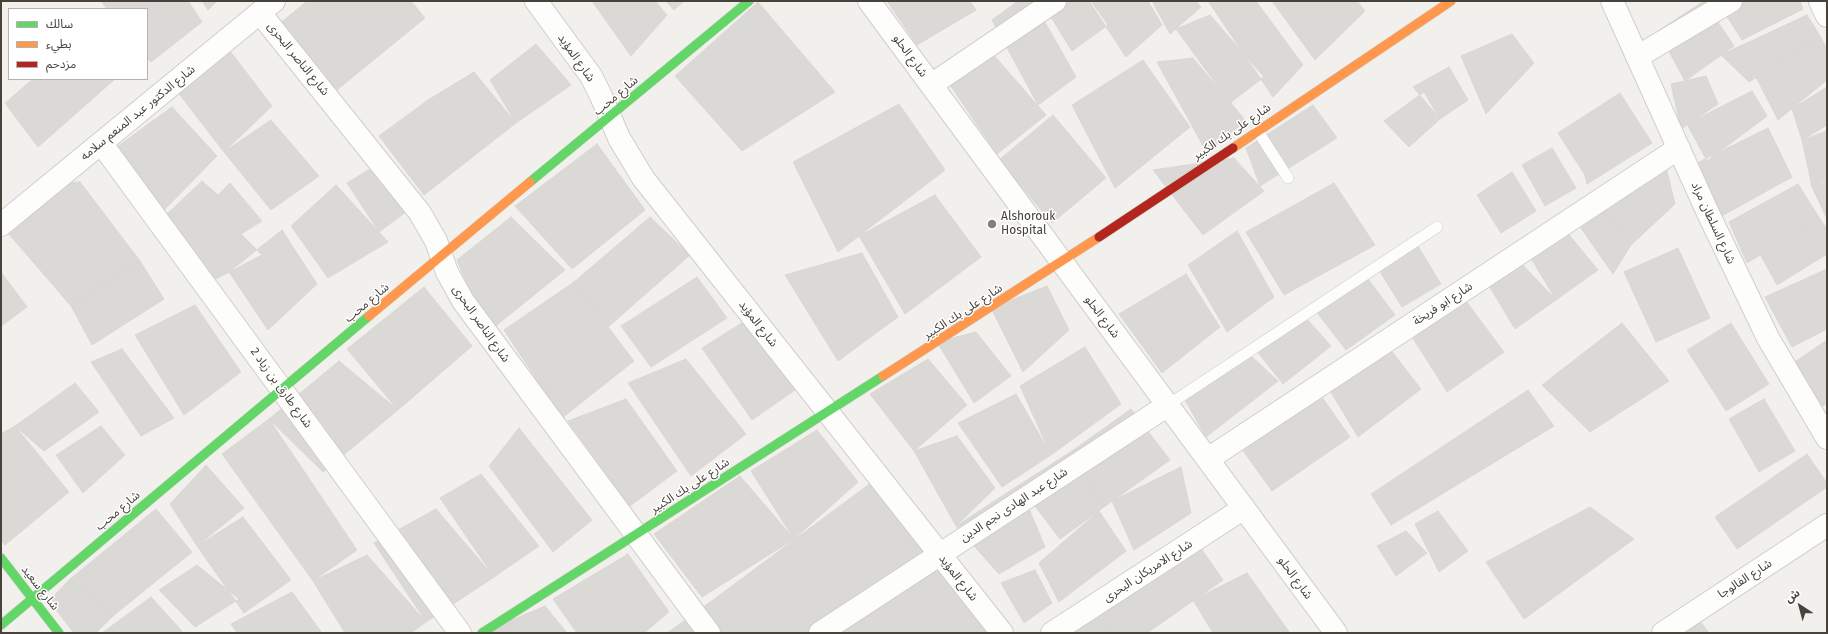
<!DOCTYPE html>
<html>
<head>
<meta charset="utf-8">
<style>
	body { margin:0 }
	#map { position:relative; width:1828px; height:634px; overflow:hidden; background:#f2f0ed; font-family:"Fira Sans","Noto Sans Arabic",sans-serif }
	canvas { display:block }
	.frame { position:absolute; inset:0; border:2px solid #47423a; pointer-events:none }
	.legend { position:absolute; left:8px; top:8px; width:140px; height:72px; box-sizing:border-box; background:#fff; border:1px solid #b5b3b0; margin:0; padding:5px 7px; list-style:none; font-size:12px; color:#47423a }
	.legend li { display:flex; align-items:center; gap:8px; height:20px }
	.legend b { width:20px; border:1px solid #b5b3b0 }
	.north { position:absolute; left:1780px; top:586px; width:40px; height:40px; -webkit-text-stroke:3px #fff; paint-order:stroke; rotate:324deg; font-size:11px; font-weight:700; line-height:16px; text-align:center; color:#47423a }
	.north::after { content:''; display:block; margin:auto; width:14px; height:18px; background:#47423a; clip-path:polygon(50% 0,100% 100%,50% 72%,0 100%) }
</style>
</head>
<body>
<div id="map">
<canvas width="1828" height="634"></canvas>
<div class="frame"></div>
<ul class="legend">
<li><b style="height:5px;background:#63d668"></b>سالك</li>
<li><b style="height:5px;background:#ff974d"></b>بطيء</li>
<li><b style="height:5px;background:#b3261e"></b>مزدحم</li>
</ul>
<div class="north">ش</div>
</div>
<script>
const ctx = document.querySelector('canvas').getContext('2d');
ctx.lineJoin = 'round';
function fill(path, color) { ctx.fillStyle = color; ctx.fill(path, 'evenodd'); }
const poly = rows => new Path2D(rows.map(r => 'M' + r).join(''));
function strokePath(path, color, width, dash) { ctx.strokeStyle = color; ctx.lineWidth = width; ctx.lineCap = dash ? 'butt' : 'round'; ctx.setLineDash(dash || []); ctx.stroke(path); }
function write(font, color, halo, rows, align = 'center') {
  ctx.font = font + ' "Fira Sans","Noto Sans Arabic",sans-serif'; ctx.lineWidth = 3; ctx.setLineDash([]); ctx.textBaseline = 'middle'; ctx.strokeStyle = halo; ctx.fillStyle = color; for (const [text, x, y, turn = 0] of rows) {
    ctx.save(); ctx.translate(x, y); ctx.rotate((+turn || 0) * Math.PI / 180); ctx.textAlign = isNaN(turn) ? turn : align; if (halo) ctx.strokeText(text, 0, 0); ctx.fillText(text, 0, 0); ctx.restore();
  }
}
const building = poly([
	[101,1,188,1,202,22,151,62,147,58,147,9,107,9,101,1],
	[202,1,217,1,208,10,202,1],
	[307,1,411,1,425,18,332,94,277,26,307,1],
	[592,1,655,1,667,15,631,56,592,1],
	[666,1,684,1,674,10,666,1],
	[887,1,970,1,976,10,917,45,887,1],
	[1018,1,1033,1,1076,77,1038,105,992,20,1018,1],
	[1041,1,1091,1,1108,25,1072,51,1041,1],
	[1089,1,1148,1,1162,25,1126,57,1089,1],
	[1152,1,1196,1,1201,7,1170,34,1152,1],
	[1208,1,1256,1,1303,65,1273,97,1208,1],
	[1272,1,1357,1,1365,11,1315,60,1272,1],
	[1704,1,1734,46,1685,81,1658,31,1704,1],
	[1717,1,1800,1,1803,9,1742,40,1717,1],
	[758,2,835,92,742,151,675,76,758,2],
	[1210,15,1264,77,1230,103,1176,29,1210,15],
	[1807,15,1820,36,1749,82,1721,55,1807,15],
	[1512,34,1534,63,1486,114,1461,56,1512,34],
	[1820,36,1827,49,1827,80,1778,120,1756,77,1820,36],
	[536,44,571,85,516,123,490,80,536,44],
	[227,47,272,106,224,152,176,90,227,47],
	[991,52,1046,115,997,154,946,79,991,52],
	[1193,58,1246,121,1207,153,1157,62,1193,58],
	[1143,60,1190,127,1115,188,1072,105,1143,60],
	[1449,67,1468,100,1440,119,1413,87,1449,67],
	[474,72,516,123,424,195,379,136,428,100,474,72],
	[1706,76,1718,104,1681,129,1671,84,1706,76],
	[33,79,115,79,38,147,5,103,33,79],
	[1827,87,1827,125,1802,140,1792,109,1827,87],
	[1752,91,1767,116,1707,161,1687,124,1752,91],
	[1424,92,1440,119,1409,147,1384,121,1424,92],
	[1620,93,1652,143,1587,184,1585,175,1558,133,1620,93],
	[899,104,945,170,838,252,793,162,899,104],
	[1313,105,1337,138,1260,186,1246,148,1313,105],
	[172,107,217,156,164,210,114,149,172,107],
	[1053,115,1106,178,1052,223,999,160,1053,115],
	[271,120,319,176,271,210,224,152,271,120],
	[1768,128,1792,177,1720,217,1695,164,1768,128],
	[1827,131,1827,180,1812,187,1802,140,1827,131],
	[597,144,645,210,572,269,515,206,597,144],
	[1552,148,1576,188,1545,206,1522,165,1552,148],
	[1234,158,1264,191,1203,235,1153,170,1234,158],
	[372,168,407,211,379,232,347,183,372,168],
	[1667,171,1675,204,1631,245,1602,210,1667,171],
	[1512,172,1536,211,1501,233,1477,195,1512,172],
	[202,181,218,195,230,183,262,221,241,234,262,255,210,282,165,216,202,181],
	[80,182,140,261,71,306,8,233,62,183,80,182],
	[1827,182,1827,219,1812,187,1827,182],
	[1334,183,1375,245,1284,295,1246,232,1334,183],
	[1798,184,1820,219,1747,263,1729,222,1798,184],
	[336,185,388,242,328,278,291,226,336,185],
	[935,195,981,257,905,314,859,236,935,195],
	[1602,210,1631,245,1613,274,1578,224,1602,210],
	[511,217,565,270,487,333,457,260,511,217],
	[650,217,690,255,608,327,574,282,650,217],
	[1820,219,1827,229,1827,254,1777,285,1760,254,1820,219],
	[282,230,317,284,268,330,229,272,282,230],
	[1237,231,1274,297,1227,332,1188,265,1237,231],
	[1566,231,1598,270,1556,300,1528,253,1566,231],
	[1416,243,1441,284,1402,307,1377,267,1416,243],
	[1678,248,1710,318,1656,342,1624,272,1678,248],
	[862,253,898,317,838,361,785,275,862,253],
	[1518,260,1556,300,1515,329,1485,279,1518,260],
	[140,261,164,299,92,345,71,306,140,261],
	[1827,269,1827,329,1792,347,1765,297,1827,269],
	[1,272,27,307,1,326,1,272],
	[1186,274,1220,327,1162,373,1119,314,1186,274],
	[697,277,727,318,651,367,621,326,697,277],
	[1368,279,1395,315,1346,350,1315,310,1368,279],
	[574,282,634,361,562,418,504,330,574,282],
	[1047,286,1069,330,1023,372,991,308,1047,286],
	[424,287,472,346,398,410,347,349,424,287],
	[1463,297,1504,352,1447,392,1409,332,1463,297],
	[195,305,241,372,184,415,135,335,195,305],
	[1306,318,1331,346,1283,384,1256,350,1306,318],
	[745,321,795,390,752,420,702,348,745,321],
	[1622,323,1669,381,1590,432,1542,385,1622,323],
	[1731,323,1769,384,1726,411,1687,350,1731,323],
	[976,332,1011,376,974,403,937,342,976,332],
	[1827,340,1827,403,1815,411,1786,368,1827,340],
	[1085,347,1121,404,1051,455,1020,386,1085,347],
	[1389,348,1421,389,1358,437,1326,384,1389,348],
	[122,349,174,418,141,436,91,362,122,349],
	[1251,356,1278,381,1206,437,1185,400,1251,356],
	[686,359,746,434,691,476,628,383,686,359],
	[928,359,967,405,914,451,870,394,928,359],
	[339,361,398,410,323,472,269,419,339,361],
	[75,383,99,412,44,451,15,426,75,383],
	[1317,390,1350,437,1272,491,1239,445,1317,390],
	[1528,390,1554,426,1391,525,1371,494,1528,390],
	[1016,394,1051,455,1002,487,958,423,1016,394],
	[626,399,677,471,630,506,568,421,626,399],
	[1764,399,1795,451,1759,472,1729,419,1764,399],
	[1131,409,1170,460,1104,507,1072,451,1131,409],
	[269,419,357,550,313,581,222,454,269,419],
	[15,426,69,492,5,545,1,540,1,434,15,426],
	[101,426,125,455,83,493,56,455,101,426],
	[519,428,592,520,553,552,489,466,519,428],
	[817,430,858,482,794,539,751,471,817,430],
	[957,436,995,488,956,526,914,451,957,436],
	[1072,451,1104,507,1060,539,1019,485,1072,451],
	[1807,454,1827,483,1827,487,1737,549,1715,517,1807,454],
	[206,465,244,508,197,546,170,504,206,465],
	[1181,467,1191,513,1134,550,1112,501,1181,467],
	[481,474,539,546,494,577,440,498,481,474],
	[740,476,794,539,702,597,654,534,740,476],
	[879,477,936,556,820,633,709,633,694,614,879,477],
	[1019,485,1045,547,999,574,956,526,1019,485],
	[1590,507,1634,539,1524,619,1486,562,1590,507],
	[156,509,192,552,113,616,70,579,156,509],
	[436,509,494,577,426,622,374,543,436,509],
	[1099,511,1126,551,1059,602,1039,563,1099,511],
	[1438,511,1468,551,1439,572,1415,524,1438,511],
	[243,517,291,580,244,613,197,546,243,517],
	[1406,531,1427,553,1396,576,1377,546,1406,531],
	[1200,547,1223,580,1147,633,1109,633,1096,617,1200,547],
	[628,554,669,612,644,633,577,633,553,599,628,554],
	[939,554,1002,633,826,633,939,554],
	[367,555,426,622,411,633,345,633,313,581,367,555],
	[197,565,239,599,195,627,159,590,197,565],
	[1035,570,1052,603,1024,623,1001,583,1035,570],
	[1247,573,1290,633,1213,633,1193,600,1247,573],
	[70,579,113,616,96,633,74,633,49,601,70,579],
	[292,592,322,633,237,633,231,624,292,592],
	[151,597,182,631,179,633,102,633,151,597],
	[545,606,567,633,484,632,545,606],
	[694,614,709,633,667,633,694,614],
	[1096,617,1109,633,1073,633,1096,617],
	[1699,620,1709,633,1678,633,1699,620]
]);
fill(building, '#dbd9d6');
strokePath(building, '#dad7d3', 1);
const lane = poly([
	[1257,130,1288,178],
	[1168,405,1437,227]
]);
const street = poly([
	[536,1,591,76,601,96,619,138,643,178,1002,633],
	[869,1,1336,633],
	[1612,1,1707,211,1768,338,1827,438],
	[1820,1,1827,16],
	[260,13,420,213,436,241,447,272,463,301,709,633],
	[1637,57,1731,1],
	[931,85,1055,1],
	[101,143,460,633],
	[1,225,274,1],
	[1208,459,1679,148],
	[820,633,1168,405],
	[1052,633,1244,508],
	[1663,633,1827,525]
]);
const fast = poly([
	[530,182,749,1],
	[1,558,59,633],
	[1,625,369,316],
	[482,633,883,376]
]);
const slow = poly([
	[1233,148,1451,1],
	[369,316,530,182],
	[883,376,1099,237]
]);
const jam = poly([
	[1099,237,1233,148]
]);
strokePath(lane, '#d0cecb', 12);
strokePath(street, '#d0cecb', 24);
strokePath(fast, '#d0cdc5', 10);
strokePath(slow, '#d0cdc5', 10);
strokePath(jam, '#d0cdc5', 10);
strokePath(lane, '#fdfdfc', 11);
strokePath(street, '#fdfdfc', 22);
strokePath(fast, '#63d668', 9);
strokePath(slow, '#ff974d', 9);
strokePath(jam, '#b3261e', 9);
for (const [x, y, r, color] of [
	[992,224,5,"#837f79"]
]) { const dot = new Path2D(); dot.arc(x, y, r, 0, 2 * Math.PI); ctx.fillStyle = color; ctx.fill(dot); strokePath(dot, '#fff', 1.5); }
write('12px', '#47423a', '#fff', [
	["شارع الحلو",910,56,54],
	["شارع المؤيد",576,58,55],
	["شارع الناصر البحرى",298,59,51],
	["شارع محب",616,96,-40],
	["شارع الدكتور عبد المنعم سلامه",138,113,-39],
	["شارع على بك الكبير",1232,132,-34],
	["شارع السلطان مراد",1713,223,65],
	["شارع محب",367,303,-40],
	["شارع ابو فريخة",1443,304,-33],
	["شارع على بك الكبير",963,312,-33],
	["شارع الحلو",1102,317,53],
	["شارع الناصر البحرى",481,324,55],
	["شارع المؤيد",758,324,52],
	["شارع طارق بن زياد 2",281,388,54],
	["شارع على بك الكبير",690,486,-33],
	["شارع عبد الهادى نجم الدين",1014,505,-33],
	["شارع محب",118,511,-40],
	["شارع الامريكان البحرى",1148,571,-33],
	["شارع المؤيد",958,578,52],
	["شارع الحلو",1295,578,54],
	["شارع الفالوجا",1745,579,-33],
	["شارع سعيد",40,588,52]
]);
write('12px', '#47423a', '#fff', [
	["Alshorouk",1001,217],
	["Hospital",1001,231]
], 'left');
</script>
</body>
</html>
